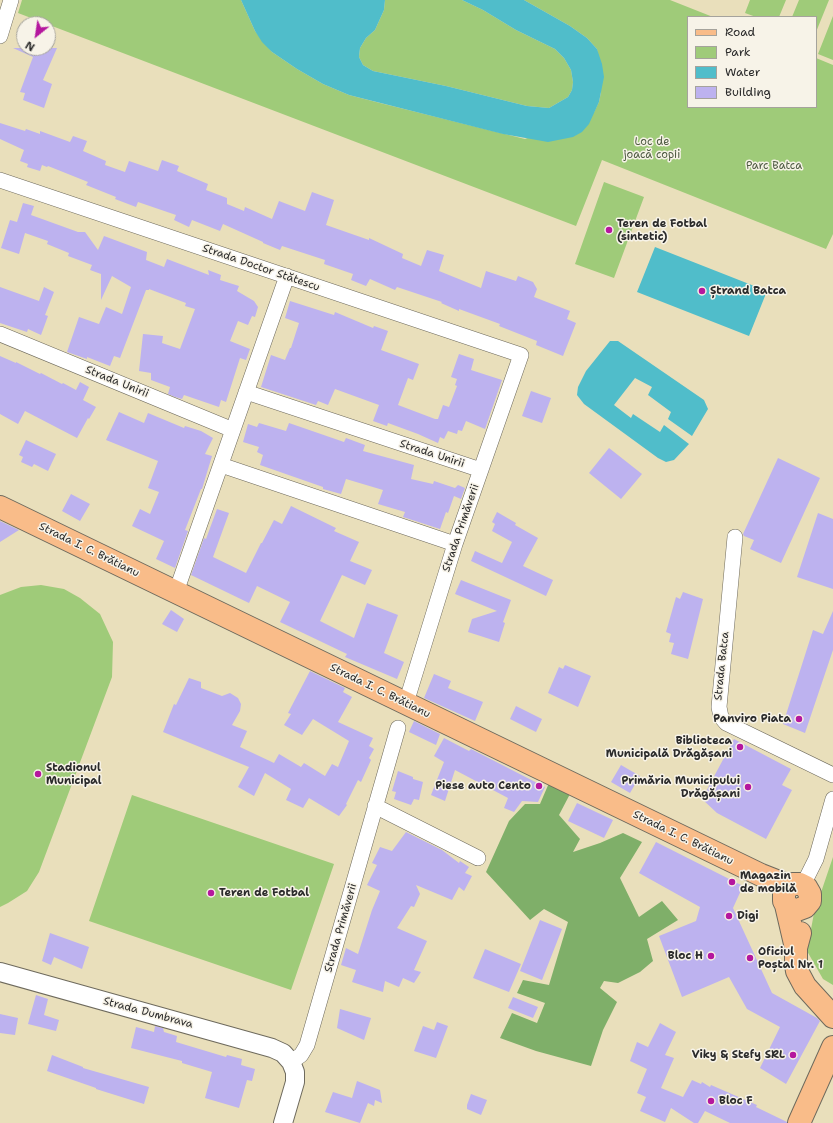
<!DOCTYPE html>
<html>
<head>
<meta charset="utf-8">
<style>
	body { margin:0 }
	#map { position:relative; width:833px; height:1123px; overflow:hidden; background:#e9dfbb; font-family:"Shantell Sans",sans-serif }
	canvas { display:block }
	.legend { position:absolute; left:687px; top:16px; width:130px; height:92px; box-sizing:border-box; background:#f7f3e8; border:1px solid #a5a39c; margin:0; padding:5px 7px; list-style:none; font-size:12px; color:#2b2b2b }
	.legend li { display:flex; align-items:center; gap:8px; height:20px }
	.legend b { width:20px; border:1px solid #a5a39c }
	.north { position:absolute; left:16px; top:16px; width:40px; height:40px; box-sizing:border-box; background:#f7f3e8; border:1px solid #a5a39c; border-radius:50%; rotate:210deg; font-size:11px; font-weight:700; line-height:16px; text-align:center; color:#2b2b2b }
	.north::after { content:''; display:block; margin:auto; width:14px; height:18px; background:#b5179e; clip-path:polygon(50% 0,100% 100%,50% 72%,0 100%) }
</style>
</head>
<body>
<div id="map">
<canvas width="833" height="1123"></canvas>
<ul class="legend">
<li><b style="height:5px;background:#f9bc89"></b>Road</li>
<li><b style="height:11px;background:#9fcb79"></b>Park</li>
<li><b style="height:11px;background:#50bdca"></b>Water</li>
<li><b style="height:11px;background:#bdb2ef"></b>Building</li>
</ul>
<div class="north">N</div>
</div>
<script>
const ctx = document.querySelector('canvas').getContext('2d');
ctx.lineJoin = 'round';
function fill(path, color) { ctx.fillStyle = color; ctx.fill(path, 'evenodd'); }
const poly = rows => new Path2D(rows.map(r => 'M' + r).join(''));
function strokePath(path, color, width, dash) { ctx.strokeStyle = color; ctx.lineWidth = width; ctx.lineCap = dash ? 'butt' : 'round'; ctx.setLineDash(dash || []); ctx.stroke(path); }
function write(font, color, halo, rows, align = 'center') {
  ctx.font = font + ' "Shantell Sans",sans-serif'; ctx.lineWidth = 3; ctx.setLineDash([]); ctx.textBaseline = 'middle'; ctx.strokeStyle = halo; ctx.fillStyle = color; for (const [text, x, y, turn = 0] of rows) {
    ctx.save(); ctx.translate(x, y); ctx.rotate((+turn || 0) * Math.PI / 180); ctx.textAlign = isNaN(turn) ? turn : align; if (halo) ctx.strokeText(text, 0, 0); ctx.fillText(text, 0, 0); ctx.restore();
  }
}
fill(poly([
	[22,0,241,0,255,31,272,52,297,69,323,84,349,95,380,103,525,139,594,112,599,102,601,92,597,49,587,38,570,26,524,0,670,0,713,17,688,17,688,107,816,107,816,58,833,65,833,234,826,249,602,160,576,226,18,13],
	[385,0,462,0,483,10,516,30,555,49,564,58,571,70,573,82,572,90,568,97,549,108,527,106,446,86,373,71,363,65,359,57,360,48,366,38,375,30,384,10],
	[750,0,786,0,779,17,756,17,745,13],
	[799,0,829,0,816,32,816,17,792,17],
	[833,16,833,60,818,54],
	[604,182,644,197,614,278,575,264],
	[41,585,64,589,80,598,100,614,113,642,112,677,39,872,27,891,8,903,0,907,0,595,21,587],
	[132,795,334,864,291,990,89,921],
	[833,857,833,985,823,979,807,951,814,913]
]), '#9fcb79');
fill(poly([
	[549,783,570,794,559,815,580,839,573,852,600,843,623,833,642,842,620,878,639,917,662,901,678,920,647,939,653,961,640,972,618,983,604,981,600,988,617,1002,603,1030,591,1066,536,1051,500,1038,512,1013,537,1023,545,1003,517,993,523,980,549,985,568,922,544,909,530,920,486,872,509,821,525,804,540,804]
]), '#7faf69');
fill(poly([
	[241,0,385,0,384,10,375,30,366,38,360,48,359,57,363,65,373,71,446,86,527,106,549,108,568,97,572,90,573,82,571,70,564,58,555,49,516,30,483,10,462,0,524,0,570,26,587,38,597,49,602,64,604,77,599,102,589,124,582,132,573,137,548,142,503,134,349,95,323,84,297,69,272,52,262,42,255,31],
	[655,247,767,291,749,336,637,292],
	[610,341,618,341,704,400,708,409,692,436,668,419,671,412,648,395,652,387,635,378,614,405,631,418,633,414,660,432,664,425,689,444,674,460,666,462,658,458,584,404,577,395,578,387,586,371]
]), '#50bdca');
fill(poly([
	[13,48,57,48,43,80,52,84,44,108,23,100,25,93,20,92,33,57],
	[0,123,25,131,26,129,40,134,40,131,70,142,73,136,87,141,83,151,106,161,105,165,125,172,129,161,158,171,162,160,179,166,177,171,208,184,206,190,227,198,227,204,244,211,245,207,272,219,279,201,305,211,312,192,334,200,326,225,369,240,369,238,403,254,402,258,421,266,427,250,444,255,439,271,481,288,486,271,516,281,518,276,533,282,537,289,534,297,570,311,567,319,576,323,563,356,536,345,537,341,499,326,500,324,459,309,459,311,441,303,442,302,397,287,395,290,370,279,366,286,351,280,353,274,324,264,325,260,282,246,280,250,263,243,263,242,223,224,220,231,192,220,189,227,174,220,176,215,138,202,136,207,115,199,116,197,86,185,88,182,48,166,47,167,42,165,40,171,27,167,28,164,20,161,24,150,0,139],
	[23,203,34,206,31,215,78,232,85,232,98,250,104,236,147,252,146,260,164,267,167,259,209,275,208,270,221,275,220,280,239,286,237,291,254,301,258,307,255,317,252,316,248,325,238,321,230,341,250,349,246,360,240,358,226,402,221,400,219,407,184,395,182,399,175,397,168,394,170,387,151,380,151,373,139,371,143,334,163,336,162,343,180,349,195,309,185,306,186,303,149,289,149,290,146,290,120,358,114,356,110,366,87,357,87,359,67,352,79,317,99,324,106,307,122,314,131,287,112,276,101,300,101,274,90,270,92,265,68,256,69,253,47,244,48,241,25,233,19,254,1,248,10,220,17,222],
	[0,287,39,301,44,287,54,292,45,315,48,316,41,335,28,329,27,332,0,323],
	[290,301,334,315,335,312,373,328,374,326,388,331,381,350,419,364,413,380,408,378,398,405,435,419,438,419,443,405,449,407,457,386,455,385,457,379,451,377,459,354,474,359,471,370,502,380,485,429,466,421,462,431,458,430,457,434,448,431,444,439,440,437,438,443,418,434,388,423,387,426,373,421,379,405,335,389,328,405,318,401,316,405,261,387,271,355,285,360,290,348,291,348,299,323,285,318],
	[0,356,16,363,16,362,40,374,41,373,62,384,63,383,76,390,80,382,89,387,83,400,96,407,89,419,88,418,77,438,25,411,18,424,0,414],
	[531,391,551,398,542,423,522,416],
	[119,412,144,423,148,413,184,428,185,426,201,431,213,438,205,454,212,456,202,489,201,489,185,530,188,531,175,568,156,559,164,541,132,526,140,509,150,514,159,492,148,488,158,461,106,440],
	[259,423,286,431,289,423,344,442,346,438,365,445,363,451,414,465,411,479,433,484,434,481,455,488,458,485,465,488,461,499,454,496,448,513,446,512,440,529,403,517,405,512,378,504,383,490,346,479,341,494,323,489,323,487,260,465,263,455,257,452,259,447,243,442,248,424,257,427],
	[26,440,56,454,48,471,34,464,32,467,21,462,23,457,19,455],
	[609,448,642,474,621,499,589,473],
	[778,458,820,478,781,563,750,549,754,540,744,536,743,534],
	[71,494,90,504,80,521,62,511],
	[291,506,336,528,334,531,359,542,350,561,372,570,365,585,342,575,320,621,354,638,367,603,398,615,384,653,404,662,397,679,345,657,347,654,280,622,290,602,257,586,249,603,191,575,204,538,206,539,217,509,229,513,213,557,246,573,261,543,262,543,274,520,282,524],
	[497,512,516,523,515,525,538,538,523,566,553,580,546,596,471,561,475,551,502,563,512,542,492,531,495,524,492,522],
	[818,513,833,519,833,589,797,577],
	[0,521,19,530,0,542],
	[461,580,511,600,503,622,505,623,499,642,468,632,472,619,497,611,455,594],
	[683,592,703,599,688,659,671,654,674,643,669,642,671,634,666,632,676,597,680,599],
	[171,610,184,619,177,632,162,624],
	[833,611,833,650,805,733,783,724,813,630,823,634],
	[565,665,591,676,578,707,548,693,559,667,563,669],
	[310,671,345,688,343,692,352,697,338,722,373,738,369,746,374,749,369,758,371,760,361,782,358,780,346,804,347,805,339,816,309,798,303,808,286,800,291,789,265,773,254,796,238,787,249,767,163,732,174,704,176,705,189,678,201,682,201,688,222,696,230,693,238,698,241,704,240,711,232,725,247,731,240,747,274,763,279,754,301,767,304,763,325,776,332,764,338,767,349,741,313,719,302,735,284,725,291,714,288,713],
	[434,674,451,681,448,688,483,702,475,721,424,698],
	[516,706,542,719,536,732,510,719],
	[414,721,440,734,436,745,409,732],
	[444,738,469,751,471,749,545,787,538,802,522,801,514,812,504,808,508,798,455,770,445,801,431,795,444,762,434,756],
	[734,739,791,769,782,785,792,790,766,839,717,813,702,799],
	[621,765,640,776,630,793,611,782],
	[398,771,413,777,413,779,423,782,419,800,414,799,411,805,394,799,396,792,392,791],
	[577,803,613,820,604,838,568,821],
	[406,832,442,850,459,863,460,861,469,867,465,873,472,876,464,891,459,887,452,900,416,885,420,894,414,907,411,906,397,928,427,941,414,970,421,972,414,983,403,978,399,987,385,981,383,992,352,982,356,970,341,965,346,948,358,954,372,910,380,891,367,885,377,865,372,863,380,847,392,851],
	[656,842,743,886,733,908,772,993,817,1018,820,1021,786,1084,760,1068,780,1027,747,1009,729,977,682,997,659,936,696,921,700,907,639,873],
	[540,920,562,929,542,980,520,971],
	[50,933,89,947,82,969,54,957,51,965,42,961],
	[485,949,521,964,509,992,473,978],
	[36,995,48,999,44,1015,59,1020,56,1031,28,1024],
	[513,997,538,1007,533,1018,508,1008],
	[340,1009,371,1018,364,1040,337,1028],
	[0,1014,18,1018,15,1035,0,1033],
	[437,1022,448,1026,436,1058,414,1051,423,1026,434,1030],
	[660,1023,676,1032,665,1055,674,1058,661,1088,683,1097,692,1080,701,1084,702,1082,710,1087,711,1085,757,1105,756,1107,787,1122,787,1123,730,1123,705,1111,698,1123,694,1123,671,1108,665,1122,640,1111,646,1097,637,1093,647,1069,630,1061,637,1042,648,1047],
	[155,1026,163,1028,164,1032,177,1036,176,1042,226,1057,227,1055,242,1059,241,1065,255,1069,252,1081,247,1080,239,1108,205,1098,212,1072,182,1063,182,1061,131,1048,136,1027,154,1032],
	[52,1055,83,1067,83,1068,149,1087,144,1104,96,1089,96,1088,47,1071],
	[357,1081,380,1090,382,1103,375,1100,374,1106,368,1103,360,1123,325,1112,333,1092,352,1098],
	[471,1094,487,1100,481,1115,467,1109,467,1105]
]), '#bdb2ef');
const minor = poly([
	[0,36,11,0],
	[0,180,521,355,455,544,406,703],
	[0,334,233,430],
	[246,392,481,470],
	[221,465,455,544],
	[735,537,719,707,721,717,726,723,833,775],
	[176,592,287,276],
	[375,806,478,858],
	[803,885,816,859,833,799],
	[291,1062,301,1055,307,1045,398,728]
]);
const tertiary = poly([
	[0,972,272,1048,283,1053,291,1062,295,1072,295,1082,283,1123]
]);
const primary = poly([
	[0,507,761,875,789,886],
	[786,905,793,910,797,910,805,907,810,901,810,894,806,887,800,884,792,884,786,889,784,893,784,901,786,905,796,948],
	[800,933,796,948,796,965,797,971,805,986,833,1017],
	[799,1123,833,1047]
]);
strokePath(minor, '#6e6a5d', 16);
strokePath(tertiary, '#6e6a5d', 20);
strokePath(primary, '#6e6a5d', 24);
strokePath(minor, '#fff', 15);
strokePath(tertiary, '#fff', 18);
strokePath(primary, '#f9bc89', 22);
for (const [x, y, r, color] of [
	[609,230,4,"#b5179e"],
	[702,291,4,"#b5179e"],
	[799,719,4,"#b5179e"],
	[740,747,4,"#b5179e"],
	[38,774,4,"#b5179e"],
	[539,786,4,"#b5179e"],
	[748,787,4,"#b5179e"],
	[732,882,4,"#b5179e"],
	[211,893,4,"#b5179e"],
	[729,916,4,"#b5179e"],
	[711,956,4,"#b5179e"],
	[750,958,4,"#b5179e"],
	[793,1055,4,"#b5179e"],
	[711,1101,4,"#b5179e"]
]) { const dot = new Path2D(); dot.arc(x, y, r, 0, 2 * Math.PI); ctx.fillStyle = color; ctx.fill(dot); strokePath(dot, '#f7f3e8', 1.5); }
write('11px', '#4e5b42', '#f7f3e8', [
	["Loc de",652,142],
	["joacă copii",652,155],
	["Parc Batca",774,166]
]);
write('bold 11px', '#2b2b2b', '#f7f3e8', [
	["Teren de Fotbal",617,224],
	["(sintetic)",617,237],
	["Ștrand Batca",710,291],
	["Panviro Piata",791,719,"right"],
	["Biblioteca",732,741,"right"],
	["Municipală Drăgășani",732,754,"right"],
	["Stadionul",46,768],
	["Municipal",46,781],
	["Primăria Municipului",740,781,"right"],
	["Drăgășani",740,794,"right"],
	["Piese auto Cento",531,786,"right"],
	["Magazin",740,876],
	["de mobilă",740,889],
	["Teren de Fotbal",219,893],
	["Digi",737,916],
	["Oficiul",758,952],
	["Poștal Nr. 1",758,965],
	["Bloc H",703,956,"right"],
	["Viky & Stefy SRL",785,1055,"right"],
	["Bloc F",719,1101]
], 'left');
write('11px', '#2b2b2b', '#f7f3e8', [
	["Strada Doctor Stătescu",261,268,19],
	["Strada Unirii",117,382,22],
	["Strada Unirii",432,454,18],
	["Strada Primăverii",461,528,-71],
	["Strada I. C. Brătianu",89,550,26],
	["Strada Batca",722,666,-84],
	["Strada I. C. Brătianu",380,691,26],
	["Strada I. C. Brătianu",683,838,26],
	["Strada Primăverii",341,928,-74],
	["Strada Dumbrava",148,1013,15]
]);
</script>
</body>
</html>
